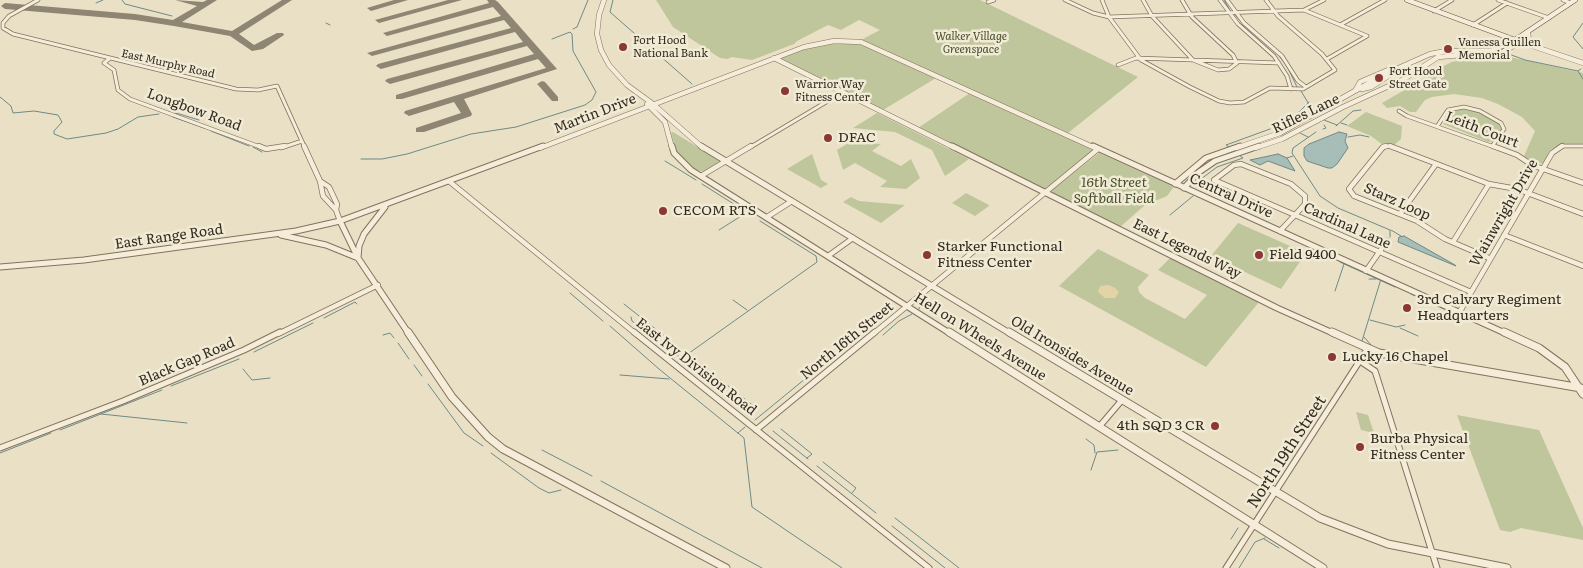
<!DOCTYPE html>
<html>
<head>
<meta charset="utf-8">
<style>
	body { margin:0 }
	canvas { display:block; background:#e9e0c6 }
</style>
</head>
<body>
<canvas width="1583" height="568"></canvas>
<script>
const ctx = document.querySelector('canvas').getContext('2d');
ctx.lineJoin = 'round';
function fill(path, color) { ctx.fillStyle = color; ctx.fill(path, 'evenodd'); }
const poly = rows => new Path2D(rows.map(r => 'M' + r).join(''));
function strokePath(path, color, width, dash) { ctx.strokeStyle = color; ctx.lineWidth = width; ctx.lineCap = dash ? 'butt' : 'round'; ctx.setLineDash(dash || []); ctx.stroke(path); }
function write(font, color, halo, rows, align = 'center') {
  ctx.font = font + ' Literata,serif'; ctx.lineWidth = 5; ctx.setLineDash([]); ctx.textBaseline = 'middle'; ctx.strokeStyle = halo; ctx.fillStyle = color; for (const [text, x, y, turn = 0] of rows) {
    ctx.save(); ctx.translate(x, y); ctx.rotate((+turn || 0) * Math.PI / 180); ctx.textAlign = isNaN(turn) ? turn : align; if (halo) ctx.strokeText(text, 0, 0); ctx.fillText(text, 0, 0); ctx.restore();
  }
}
fill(poly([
	[656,0,980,0,1138,77,1068,133,861,40,880,30,859,20,841,30,828,25,797,41,794,44,752,60,732,57,727,59,720,58,673,27],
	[823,43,856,44,865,46,936,78,883,110,779,58],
	[1510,57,1583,73,1583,145,1557,146,1550,150,1543,163,1537,164,1524,156,1535,131,1522,117,1498,104,1482,98,1454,94,1432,97,1425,100,1416,112,1410,112,1400,106,1387,108,1382,103,1420,81,1433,71,1452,62,1462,60,1499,60],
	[970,93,1091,148,1092,151,1047,189,1043,189,918,128],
	[1461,109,1478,112,1494,119,1500,124,1502,130,1493,142,1488,142,1443,124,1451,113],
	[1366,112,1402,126,1401,139,1393,146,1383,145,1371,136,1347,126],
	[877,113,969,159,945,176,932,150,895,132,853,128],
	[673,132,719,160,720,162,704,172,694,169,677,153,671,133],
	[850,142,881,144,872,151,901,166,911,159,920,178,906,189,880,187,887,181,855,163,843,170,837,150],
	[1099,153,1171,185,1173,188,1167,196,1145,205,1120,227,1051,193,1052,190],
	[812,154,821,180,828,184,821,188,787,169],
	[966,193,989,205,989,206,975,216,952,203],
	[851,197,859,201,905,205,881,223,843,202],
	[1238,223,1306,253,1281,289,1211,256],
	[1098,249,1149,275,1138,287,1139,292,1145,298,1185,319,1207,295,1158,270,1170,258,1259,302,1206,367,1059,286],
	[1356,412,1368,415,1374,433,1361,430],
	[1457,415,1539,430,1583,528,1583,540,1521,528,1510,532,1500,530]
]), '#bfc69c');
fill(poly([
	[1109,285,1115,288,1119,292,1115,298,1105,298,1098,292,1100,286]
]), '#e2d4a7');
const water = poly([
	[1339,132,1347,134,1345,141,1348,148,1337,164,1332,168,1328,168,1307,161,1304,156,1304,148,1309,144,1339,132],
	[1278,154,1287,158,1295,171,1268,161,1260,165,1250,160,1278,154],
	[1404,236,1455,265,1456,266,1398,242,1399,237,1404,236]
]);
fill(water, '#a7bdb7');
strokePath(water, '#6f8a85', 1);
strokePath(poly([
	[122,0,125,4,172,16],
	[613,0,610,12,692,84],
	[1224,0,1231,12],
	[96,3,103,0],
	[1234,14,1246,27],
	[326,23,330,25],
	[1583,23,1573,37,1583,49],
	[573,29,577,27,588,0],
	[1276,52,1287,66,1297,87],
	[1506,53,1525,60,1578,71,1581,69],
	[1578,71,1583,79],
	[1301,91,1313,111],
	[0,97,11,106,13,113,34,111,58,115,62,122,54,131,54,134,67,139,106,133,118,129,138,117,159,114],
	[169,111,199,120],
	[173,117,204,128],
	[1324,120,1337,125],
	[215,121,222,120],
	[215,121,220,118],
	[1341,123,1347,125],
	[1275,126,1299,112,1309,102],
	[1336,126,1353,111,1361,110],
	[1323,129,1326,128,1324,125],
	[211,131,249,146],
	[1316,132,1293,148,1292,153,1320,196,1338,208,1390,230,1390,237],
	[1300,133,1308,137],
	[1348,137,1360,135,1369,137],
	[253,147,262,152],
	[1229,147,1226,145,1270,129],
	[1287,158,1293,156],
	[361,159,382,159,407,154,471,134,516,127,585,105,592,100,596,92,573,51,572,34,570,32,552,39],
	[665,161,696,180],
	[1200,182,1201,179,1217,167,1243,158,1239,155],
	[702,184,748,213],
	[1170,215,1193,196],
	[719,230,746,213],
	[1391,230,1401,236],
	[1340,262,1395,287],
	[1369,279,1376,279],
	[1335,291,1344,264],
	[570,293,603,321],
	[1411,294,1453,313],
	[733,300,747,310],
	[624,304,672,342],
	[919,309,920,305],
	[631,317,632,321,664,348,680,357],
	[324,318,355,302,357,304],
	[1370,320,1396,327,1405,325],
	[610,326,659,369,744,438,752,507,842,568],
	[1400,328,1418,336],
	[383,335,390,333,394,338],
	[883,335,899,321,912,314],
	[1364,337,1371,345],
	[1362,341,1381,279],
	[398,343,409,359],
	[254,352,313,323],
	[678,361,817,262,816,256,760,221],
	[699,363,755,407],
	[414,365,422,376],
	[243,369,252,380,270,378],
	[620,375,669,379],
	[428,384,464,433,483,446],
	[171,386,239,359],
	[101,414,187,423],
	[755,420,889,310],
	[781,429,812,454,807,458],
	[60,430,162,390],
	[773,431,808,459],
	[738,433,745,427],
	[1086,439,1094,445,1095,453],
	[542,450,592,476],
	[0,453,51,433],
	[491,453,539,488,549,493,561,490],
	[823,462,856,488,852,493],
	[817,466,876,513],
	[1091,470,1097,452,1118,450],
	[601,481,762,568],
	[895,518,959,568],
	[892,526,945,568],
	[1231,539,1238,528],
	[1264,539,1279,548],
	[1239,568,1255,542,1265,538]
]), '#6f8a85', 1);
fill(poly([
	[175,0,203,2,207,0,217,0,182,22,232,31,282,0,292,0,239,34,254,45,277,33,283,33,284,35,263,49,252,51,230,36,174,26,135,20,5,9,1,6,5,3,135,14,173,20,197,6,175,0],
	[394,0,408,0,371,11,367,8,394,0],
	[448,0,462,0,379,23,375,20,448,0],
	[487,0,495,0,498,2,557,69,464,99,472,114,471,116,424,132,416,132,416,128,461,113,454,102,409,116,404,113,405,111,546,68,538,59,402,99,396,99,396,95,534,54,527,46,390,84,385,81,387,79,523,42,515,32,381,69,376,66,378,64,511,28,504,20,372,56,367,53,501,16,493,7,387,36,383,33,489,3,487,0],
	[542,81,545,82,558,97,558,101,552,101,539,86,537,84,542,81]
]), '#8e8673');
const minorFar2 = poly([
	[38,0,9,16,3,23,3,28,13,34,236,89,258,90,277,86,305,148],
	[1065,0,1093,13,1109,17,1304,10,1324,0],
	[1102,0,1109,17,1141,60,1190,87,1219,101,1230,103,1244,102,1270,88,1303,89,1335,70,1322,54,1278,16,1266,0],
	[1143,0,1152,16,1193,60,1218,70,1229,69,1237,63,1233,55,1192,17,1182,0],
	[1220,0,1238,24,1274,56,1287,76,1291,89],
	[1227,0,1244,23,1282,56,1298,81,1306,87],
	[1498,0,1549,18],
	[1563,0,1571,3],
	[988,2,994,0],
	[1304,10,1367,36],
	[1434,11,1452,0],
	[1340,25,1385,0],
	[1473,25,1507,3],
	[109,59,104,63,114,70,118,90,130,99,263,148],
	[1327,59,1367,36],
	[1118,65,1136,58,1279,63],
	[1399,111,1407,116,1497,148],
	[1438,125,1448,110,1464,107,1480,111,1501,123,1504,129,1493,145],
	[281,148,302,141],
	[749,148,843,92],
	[1382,148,1389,146,1394,148],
	[1560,148,1563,146,1583,146]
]);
const minorFar1 = poly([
	[259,146,266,149,285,146],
	[304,146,320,181,323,196,336,210,340,221],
	[1386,146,1383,147,1349,189,1354,196,1417,221,1445,239,1489,258],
	[1390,146,1489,184,1517,189,1583,214],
	[1493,146,1517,155,1532,165,1583,183],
	[1241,164,1291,184,1305,196,1305,204,1295,215,1214,180,1234,165,1241,164],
	[701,176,751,146],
	[320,181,329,187,337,204,336,210],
	[450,182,636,334],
	[1400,214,1436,164],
	[1295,215,1471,292],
	[767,217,792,201],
	[1280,231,1295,215],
	[1504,235,1583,266],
	[1453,242,1489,184],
	[828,256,853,238],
	[1366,271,1387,241],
	[1459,313,1552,153,1562,146],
	[278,334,378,285],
	[873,334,1098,149]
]);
const minor = poly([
	[634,332,929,568],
	[1360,361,1375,371,1437,568],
	[1099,427,1122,400],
	[756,430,875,332],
	[0,448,123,401,244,350,280,332],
	[1226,568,1368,348]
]);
const tertiaryFar2 = poly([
	[604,0,599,15,597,34,601,50,609,65,627,85,653,104,703,148],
	[1528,33,1529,40,1535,45],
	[1484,56,1501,53,1515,45,1515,40],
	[774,58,955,148],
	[1362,89,1371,87,1396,71],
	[1355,91,1360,82,1388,70],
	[647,104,665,122,672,148],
	[540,148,804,47,834,41,861,42,1095,148],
	[1236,148,1280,133,1385,74,1430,54,1446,51,1491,51,1515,40,1583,63],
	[1255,148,1282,139,1343,107,1404,79,1438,57,1462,55]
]);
const tertiaryFar1 = poly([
	[672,146,674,153,691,170,951,334],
	[701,146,1011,334],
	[952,146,1277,308,1335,334],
	[1093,146,1507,334],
	[1175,184,1206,158,1240,146],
	[1184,188,1199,172,1215,161,1259,146],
	[340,221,358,258,409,334],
	[281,235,326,245,358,258,359,246,364,234,385,207],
	[0,267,84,260,296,231,340,221,543,146]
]);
const tertiary = poly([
	[408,332,452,397,488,437,503,449,726,568],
	[949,332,1323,568],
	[1009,332,1320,518,1388,544,1507,568],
	[1332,332,1379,353,1581,388],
	[1504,332,1539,348,1565,367,1583,394]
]);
const secondary = poly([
	[1407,0,1515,40,1575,0]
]);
strokePath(minorFar2, '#82735e', 4.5);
strokePath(minorFar1, '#82735e', 6);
strokePath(minor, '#82735e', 7);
strokePath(tertiaryFar2, '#82735e', 5.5);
strokePath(tertiaryFar1, '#82735e', 7);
strokePath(tertiary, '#82735e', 9);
strokePath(secondary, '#645441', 5.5);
strokePath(minorFar2, '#f5edd9', 3);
strokePath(minorFar1, '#f5edd9', 4.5);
strokePath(minor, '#f5edd9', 5);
strokePath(tertiaryFar2, '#f5edd9', 4.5);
strokePath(tertiaryFar1, '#f5edd9', 5);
strokePath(tertiary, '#f5edd9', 7);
strokePath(secondary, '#f5edd9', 4.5);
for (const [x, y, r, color] of [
	[623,47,5,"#8a3735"],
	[1448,49,5,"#8a3735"],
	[1379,78,5,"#8a3735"],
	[785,91,5,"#8a3735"],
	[828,138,5,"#8a3735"],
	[663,211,5,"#8a3735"],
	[927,255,5,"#8a3735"],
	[1259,255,5,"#8a3735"],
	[1407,308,5,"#8a3735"],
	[1332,357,5,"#8a3735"],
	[1215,426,5,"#8a3735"],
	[1360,447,5,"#8a3735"]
]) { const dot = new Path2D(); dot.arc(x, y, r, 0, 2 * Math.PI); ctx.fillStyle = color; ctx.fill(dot); strokePath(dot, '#f1ead5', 2); }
write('italic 11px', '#444e29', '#f1ead5', [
	["Walker Village",971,37],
	["Greenspace",971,50]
]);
write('11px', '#342b20', '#f1ead5', [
	["Fort Hood",633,41],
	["National Bank",633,54],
	["Vanessa Guillen",1458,43],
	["Memorial",1458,56],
	["Fort Hood",1389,72],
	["Street Gate",1389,85],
	["Warrior Way",795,85],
	["Fitness Center",795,98]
], 'left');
write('11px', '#342b20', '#f1ead5', [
	["East Murphy Road",168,64,13]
]);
write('14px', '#342b20', '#f1ead5', [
	["Longbow Road",194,110,20],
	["Martin Drive",595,114,-21],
	["Rifles Lane",1306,114,-26],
	["Leith Court",1482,130,21],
	["Central Drive",1231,196,24],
	["Starz Loop",1397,202,24],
	["Wainwright Drive",1504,213,-60],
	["Cardinal Lane",1347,226,24],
	["East Range Road",169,237,-8],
	["East Legends Way",1187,249,26],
	["Hell on Wheels Avenue",980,337,32],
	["North 16th Street",847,341,-39],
	["Old Ironsides Avenue",1072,356,31],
	["Black Gap Road",187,362,-23],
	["East Ivy Division Road",696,367,38]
]);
write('14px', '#342b20', '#f1ead5', [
	["DFAC",838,138],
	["CECOM RTS",673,211],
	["Starker Functional",937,247],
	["Fitness Center",937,263],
	["Field 9400",1269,255],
	["3rd Calvary Regiment",1417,300],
	["Headquarters",1417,316],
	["Lucky 16 Chapel",1342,357],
	["4th SQD 3 CR",1205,426,"right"],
	["Burba Physical",1370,439],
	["Fitness Center",1370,455]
], 'left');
write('italic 14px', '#444e29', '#f1ead5', [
	["16th Street",1114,183],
	["Softball Field",1114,199]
]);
write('16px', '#342b20', '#f1ead5', [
	["North 19th Street",1287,452,-57]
]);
</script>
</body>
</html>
